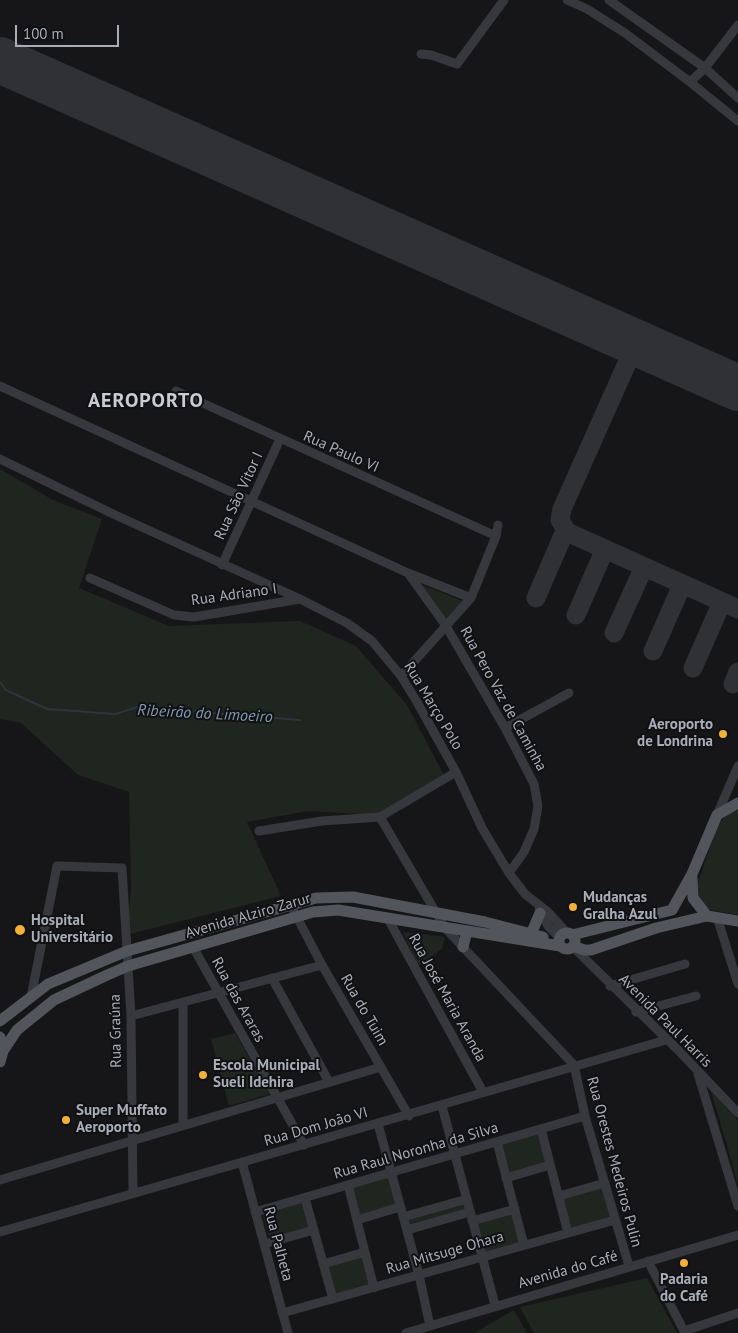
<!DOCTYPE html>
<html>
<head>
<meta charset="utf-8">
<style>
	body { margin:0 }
	#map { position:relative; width:738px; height:1333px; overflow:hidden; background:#161618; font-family:"PT Sans",sans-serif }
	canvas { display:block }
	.scale { position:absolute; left:15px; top:25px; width:104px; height:22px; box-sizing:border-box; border:2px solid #a8adb8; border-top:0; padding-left:6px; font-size:15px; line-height:18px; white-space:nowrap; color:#a8adb8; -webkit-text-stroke:4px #111113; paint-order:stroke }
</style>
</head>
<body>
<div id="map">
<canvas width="738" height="1333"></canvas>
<div class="scale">100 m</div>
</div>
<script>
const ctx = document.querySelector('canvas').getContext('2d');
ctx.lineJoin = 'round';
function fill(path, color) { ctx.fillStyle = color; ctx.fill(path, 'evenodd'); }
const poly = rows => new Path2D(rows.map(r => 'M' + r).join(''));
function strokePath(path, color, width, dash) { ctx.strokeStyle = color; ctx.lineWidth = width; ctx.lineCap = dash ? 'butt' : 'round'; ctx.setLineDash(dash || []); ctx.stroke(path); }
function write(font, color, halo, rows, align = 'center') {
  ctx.font = font + ' "PT Sans",sans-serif'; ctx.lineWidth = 4; ctx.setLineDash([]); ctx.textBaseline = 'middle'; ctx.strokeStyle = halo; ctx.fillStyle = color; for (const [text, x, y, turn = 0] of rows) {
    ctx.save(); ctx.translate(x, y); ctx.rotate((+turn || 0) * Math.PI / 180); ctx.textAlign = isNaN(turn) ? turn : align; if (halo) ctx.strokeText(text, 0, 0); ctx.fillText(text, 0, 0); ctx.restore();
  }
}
fill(poly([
	[0,469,53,500,102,519,79,588,169,626,300,621,356,646,407,705,444,775,378,815,308,811,247,822,281,896,130,934,128,914,131,890,129,792,78,775,21,723,0,719],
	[422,585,463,601,447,623],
	[738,810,738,915,711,910,704,905,698,897,697,886,717,826,727,814],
	[403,932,445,937,442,949,418,966],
	[235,1033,270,1094,229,1106,211,1039],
	[711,1091,738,1120,738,1185,724,1135],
	[538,1133,546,1163,509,1174,501,1144],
	[389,1175,397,1205,359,1217,351,1187],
	[603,1188,612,1218,571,1229,563,1199],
	[465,1201,467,1211,409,1227,406,1219],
	[303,1202,310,1228,270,1239,262,1214],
	[512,1212,520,1244,484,1254,476,1223],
	[363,1255,370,1286,334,1296,327,1265],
	[647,1278,677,1333,534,1333,520,1307],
	[514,1310,527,1333,474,1333]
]), '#1e261f');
strokePath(poly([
	[0,682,6,690,47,709,115,714,138,707,300,720]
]), '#2c353c', 2);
strokePath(poly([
	[636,343,562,509,560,520,567,532,738,609],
	[536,598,565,531],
	[576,615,605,549],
	[614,633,644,567],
	[653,651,682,585],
	[693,668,722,602],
	[733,684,738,672]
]), '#303135', 19);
strokePath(poly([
	[0,60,738,388]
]), '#303135', 46);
strokePath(poly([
	[567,0,587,9,625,33,690,82,738,121],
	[609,0,705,68,738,98],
	[421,54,431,55,457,64,504,0],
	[690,82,705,68,738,25],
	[0,386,408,573,446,626,505,728,534,784,538,806,534,829,524,852,509,873],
	[176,391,496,536],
	[0,459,113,514,300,599,347,623,372,641,401,676,417,702,456,772,482,828,509,873,525,894,548,912,567,933],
	[222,565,280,439],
	[408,573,471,598],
	[90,578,174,615,194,617,300,599],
	[401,676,471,598,496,536,498,525],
	[505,728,569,693],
	[717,815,738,766],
	[380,817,445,928,574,1065,585,1116,629,1266],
	[259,831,322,821,380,817,456,772],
	[290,904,322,965,409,1116],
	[539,909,548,926,560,938],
	[387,917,483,1092],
	[717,917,738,984],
	[193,947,304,1145],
	[573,947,679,1051,738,1113],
	[272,978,329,1082],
	[610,986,685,964],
	[31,997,57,866,122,868,131,1016,133,1193],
	[183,1003,183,1125],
	[636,1012,696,996],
	[131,1016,322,965],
	[698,1074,738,1206],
	[442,1106,495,1305],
	[378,1124,419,1275,430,1326],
	[541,1129,568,1233],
	[497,1142,524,1245],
	[242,1162,288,1333],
	[506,1178,550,1165],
	[0,1180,381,1067],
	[348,1185,374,1288],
	[559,1196,605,1183],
	[305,1198,333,1299],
	[255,1212,585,1116],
	[403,1217,467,1199],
	[357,1220,400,1207],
	[472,1221,515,1209],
	[407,1230,470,1212],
	[0,1232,666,1040],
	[264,1244,314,1230],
	[648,1261,685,1333],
	[323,1264,365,1252],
	[282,1313,615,1220],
	[684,1331,738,1313],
	[406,1333,738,1235]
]), '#37383d', 9);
strokePath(poly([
	[692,878,693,898,707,916],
	'559 941a8 8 0 1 1 16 0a8 8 0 1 1-16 0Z',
	[531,934,540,913],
	[572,935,672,910,692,874,717,815,738,803],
	[573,946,584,950,591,950,656,928,707,916,738,921],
	[463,947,467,931],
	[0,1021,48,984,127,951,316,898,353,897,485,922,543,937],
	[0,1037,3,1051,0,1062],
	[3,1051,17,1030,54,1000,105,976,128,966,313,912,338,910,560,946]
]), '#53555c', 11);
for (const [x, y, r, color] of [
	[723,734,5,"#f2b134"],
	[573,907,5,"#f2b134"],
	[20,930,6,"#f2b134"],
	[203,1075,5,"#f2b134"],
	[66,1120,5,"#f2b134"],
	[684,1263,5,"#f2b134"]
]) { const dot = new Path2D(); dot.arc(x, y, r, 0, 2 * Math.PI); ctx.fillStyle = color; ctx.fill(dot); strokePath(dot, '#111113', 2); }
write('15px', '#a8adb8', '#111113', [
	["Rua Paulo VI",341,452,24],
	["Rua São Vitor I",239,496,-65],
	["Rua Adriano I",234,595,-8],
	["Rua Pero Vaz de Caminha",503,699,61],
	["Rua Março Polo",433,706,59],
	["Avenida Alziro Zarur",248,916,-16],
	["Rua José Maria Aranda",447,998,61],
	["Rua das Araras",238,1000,61],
	["Rua do Tuim",364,1010,60],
	["Avenida Paul Harris",665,1021,45],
	["Rua Graúna",116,1031,-91],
	["Rua Dom João VI",316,1127,-16],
	["Rua Raul Noronha da Silva",416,1151,-16],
	["Rua Orestes Medeiros Pulin",614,1162,75],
	["Rua Palheta",278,1244,75],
	["Rua Mitsuge Ohara",445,1253,-16],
	["Avenida do Café",568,1270,-16]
]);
write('bold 15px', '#a8adb8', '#111113', [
	["Aeroporto",713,725,"right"],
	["de Londrina",713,742,"right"],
	["Mudanças",583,898],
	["Gralha Azul",583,915],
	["Hospital",31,921],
	["Universitário",31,938],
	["Escola Municipal",213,1066],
	["Sueli Idehira",213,1083],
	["Super Muffato",76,1111],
	["Aeroporto",76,1128],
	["Padaria",684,1280,"center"],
	["do Café",684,1297,"center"]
], 'left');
write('italic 16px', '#7f9bb3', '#111113', [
	["Ribeirão do Limoeiro",205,714,3]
]);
ctx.letterSpacing = '1px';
write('bold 20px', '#c9ccd4', '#111113', [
	["AEROPORTO",146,401]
]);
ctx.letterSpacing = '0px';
</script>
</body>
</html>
